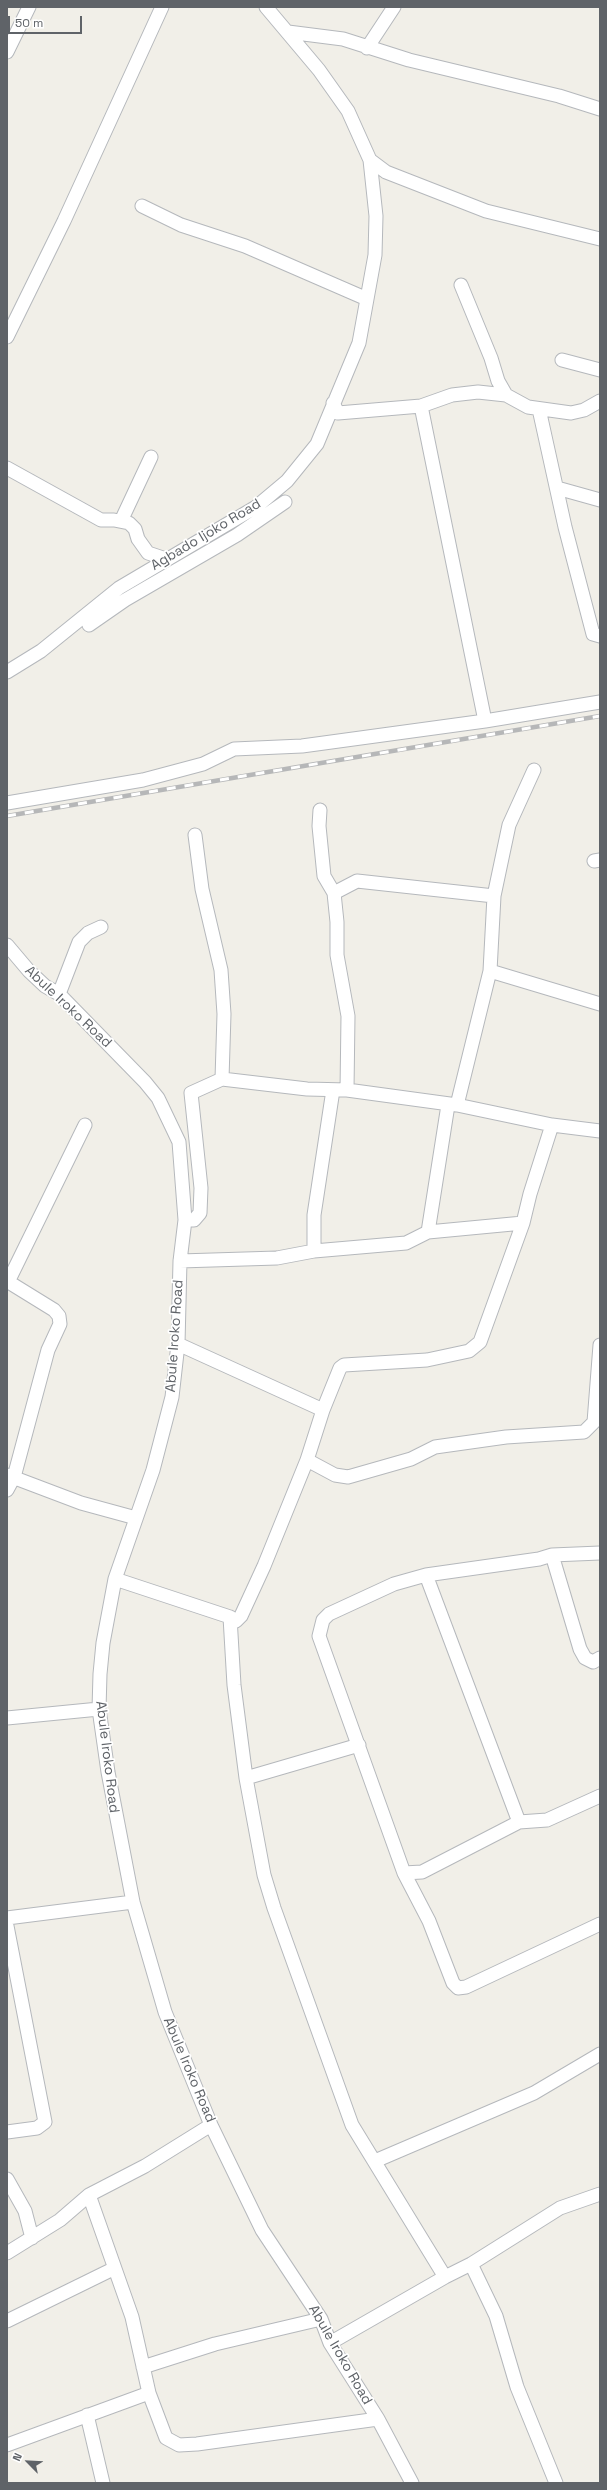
<!DOCTYPE html>
<html>
<head>
<meta charset="utf-8">
<style>
	body { margin:0 }
	#map { position:relative; width:607px; height:2490px; overflow:hidden; background:#f1efe8; font-family:"Space Grotesk",sans-serif }
	canvas { display:block }
	.frame { position:absolute; inset:0; border:8px solid #5f6368; pointer-events:none }
	.north { position:absolute; left:8px; top:2442px; width:40px; height:40px; -webkit-text-stroke:3px #fff; paint-order:stroke; rotate:294deg; font-size:11px; font-weight:700; line-height:16px; text-align:center; color:#5f6368 }
	.north::after { content:''; display:block; margin:auto; width:14px; height:18px; background:#5f6368; clip-path:polygon(50% 0,100% 100%,50% 72%,0 100%) }
	.scale { position:absolute; left:8px; top:16px; width:74px; height:18px; box-sizing:border-box; border:2px solid #5f6368; border-top:0; padding-left:5px; font-size:12px; line-height:14px; white-space:nowrap; color:#5f6368; -webkit-text-stroke:3px #fff; paint-order:stroke }
</style>
</head>
<body>
<div id="map">
<canvas width="607" height="2490"></canvas>
<div class="frame"></div>
<div class="north">N</div>
<div class="scale">50 m</div>
</div>
<script>
const ctx = document.querySelector('canvas').getContext('2d');
ctx.lineJoin = 'round';
const poly = rows => new Path2D(rows.map(r => 'M' + r).join(''));
function strokePath(path, color, width, dash) { ctx.strokeStyle = color; ctx.lineWidth = width; ctx.lineCap = dash ? 'butt' : 'round'; ctx.setLineDash(dash || []); ctx.stroke(path); }
function write(font, color, halo, rows, align = 'center') {
  ctx.font = font + ' "Space Grotesk",sans-serif'; ctx.lineWidth = 3.5; ctx.setLineDash([]); ctx.textBaseline = 'middle'; ctx.strokeStyle = halo; ctx.fillStyle = color; for (const [text, x, y, turn = 0] of rows) {
    ctx.save(); ctx.translate(x, y); ctx.rotate((+turn || 0) * Math.PI / 180); ctx.textAlign = isNaN(turn) ? turn : align; if (halo) ctx.strokeText(text, 0, 0); ctx.fillText(text, 0, 0); ctx.restore();
  }
}
const minor = poly([
	[288,32,343,39,409,60,559,96,600,109],
	[367,48,394,7],
	[7,52,29,7],
	[370,160,386,172,486,211,600,239],
	[142,206,181,225,245,246,367,299],
	[461,285,491,358,498,381,506,395],
	[7,337,64,221,162,7],
	[562,360,600,370],
	[333,403,338,413,421,406,452,395,478,392,506,395,528,407,571,413,584,410,600,401],
	[421,406,485,721],
	[539,409,565,527,593,634,600,636],
	[7,468,101,520,114,520,129,523,135,529,138,539,148,553,166,559],
	[557,488,600,500],
	[121,521,151,457],
	[89,625,125,600,237,535,285,502],
	[7,672,41,651,119,588,256,507,287,481,317,444,359,343,375,255,376,216,370,160,348,111,319,70,266,7],
	[7,803,143,780,203,764,234,749,302,746,485,721,600,702],
	[320,810,319,826,324,876,334,893,337,922,337,955,348,1016,347,1090],
	[195,835,202,889,221,970,224,1014,222,1079],
	[594,861,600,860],
	[334,893,357,881,494,896],
	[7,945,29,971,45,986,59,994,145,1082,158,1098,179,1142,185,1220,180,1261,178,1344,172,1397,153,1470,115,1579,103,1643,100,1674,99,1709,108,1772,133,1902,165,2012,211,2125,262,2230,321,2319,330,2343,378,2419,412,2483],
	[490,971,600,1004],
	[59,994,79,942,88,933,101,927],
	[457,1105,490,971,494,896,509,825,534,770],
	[185,1220,194,1220,200,1213,201,1188,191,1093,222,1079,307,1089,347,1090,457,1105,552,1125,600,1131],
	[428,1232,448,1105],
	[314,1251,314,1215,333,1090],
	[180,1261,277,1258,314,1251,406,1243,428,1232,523,1223],
	[7,1281,54,1310,59,1316,60,1324,48,1350,14,1477,7,1490],
	[8,1282,85,1125],
	[178,1344,323,1410],
	[307,1460,335,1475,348,1477,411,1459,435,1447,506,1437,584,1432,594,1422,600,1345],
	[7,1475,81,1503,136,1518],
	[600,1553,552,1555,539,1559,426,1575,394,1584,329,1614,323,1620,319,1636,404,1873,429,1921,453,1983,458,1988,466,1987,600,1924],
	[552,1555,580,1649,585,1658,593,1662,600,1658],
	[426,1575,519,1822],
	[115,1579,230,1617],
	[7,1718,99,1709],
	[246,1778,359,1745],
	[404,1873,422,1872,519,1822,547,1820,600,1796],
	[7,1918,133,1902],
	[7,1926,45,2122,37,2128,7,2132],
	[375,2161,534,2093,600,2054],
	[7,2179,25,2211,32,2238],
	[89,2195,132,2317,149,2393,166,2438,179,2445,197,2444,378,2419],
	[7,2253,60,2220,89,2195,145,2166,211,2125],
	[471,2264,496,2316,517,2387,556,2483],
	[445,2277,352,2125,274,1908,264,1875,246,1778,234,1685,230,1617,236,1621,241,1616,264,1566,307,1460,323,1410,340,1368,344,1365,427,1360,469,1351,480,1342,523,1223,530,1194,552,1125],
	[7,2321,113,2269],
	[330,2343,445,2277,471,2264,560,2208,600,2194],
	[143,2367,215,2344,321,2319],
	[87,2415,103,2483],
	[7,2445,149,2393]
]);
strokePath(minor, '#b5b8bc', 15);
strokePath(minor, '#fff', 13);
const rail = poly([
	[7,816,600,716]
]);
strokePath(rail, '#b6b7b8', 4.5);
strokePath(rail, '#fff', 3, [9]);
write('14px', '#5f6368', '#fff', [
	["Agbado Ijoko Road",206,535,-31],
	["Abule Iroko Road",68,1007,43],
	["Abule Iroko Road",175,1336,-86],
	["Abule Iroko Road",107,1757,83],
	["Abule Iroko Road",189,2070,67],
	["Abule Iroko Road",340,2355,60]
]);
</script>
</body>
</html>
